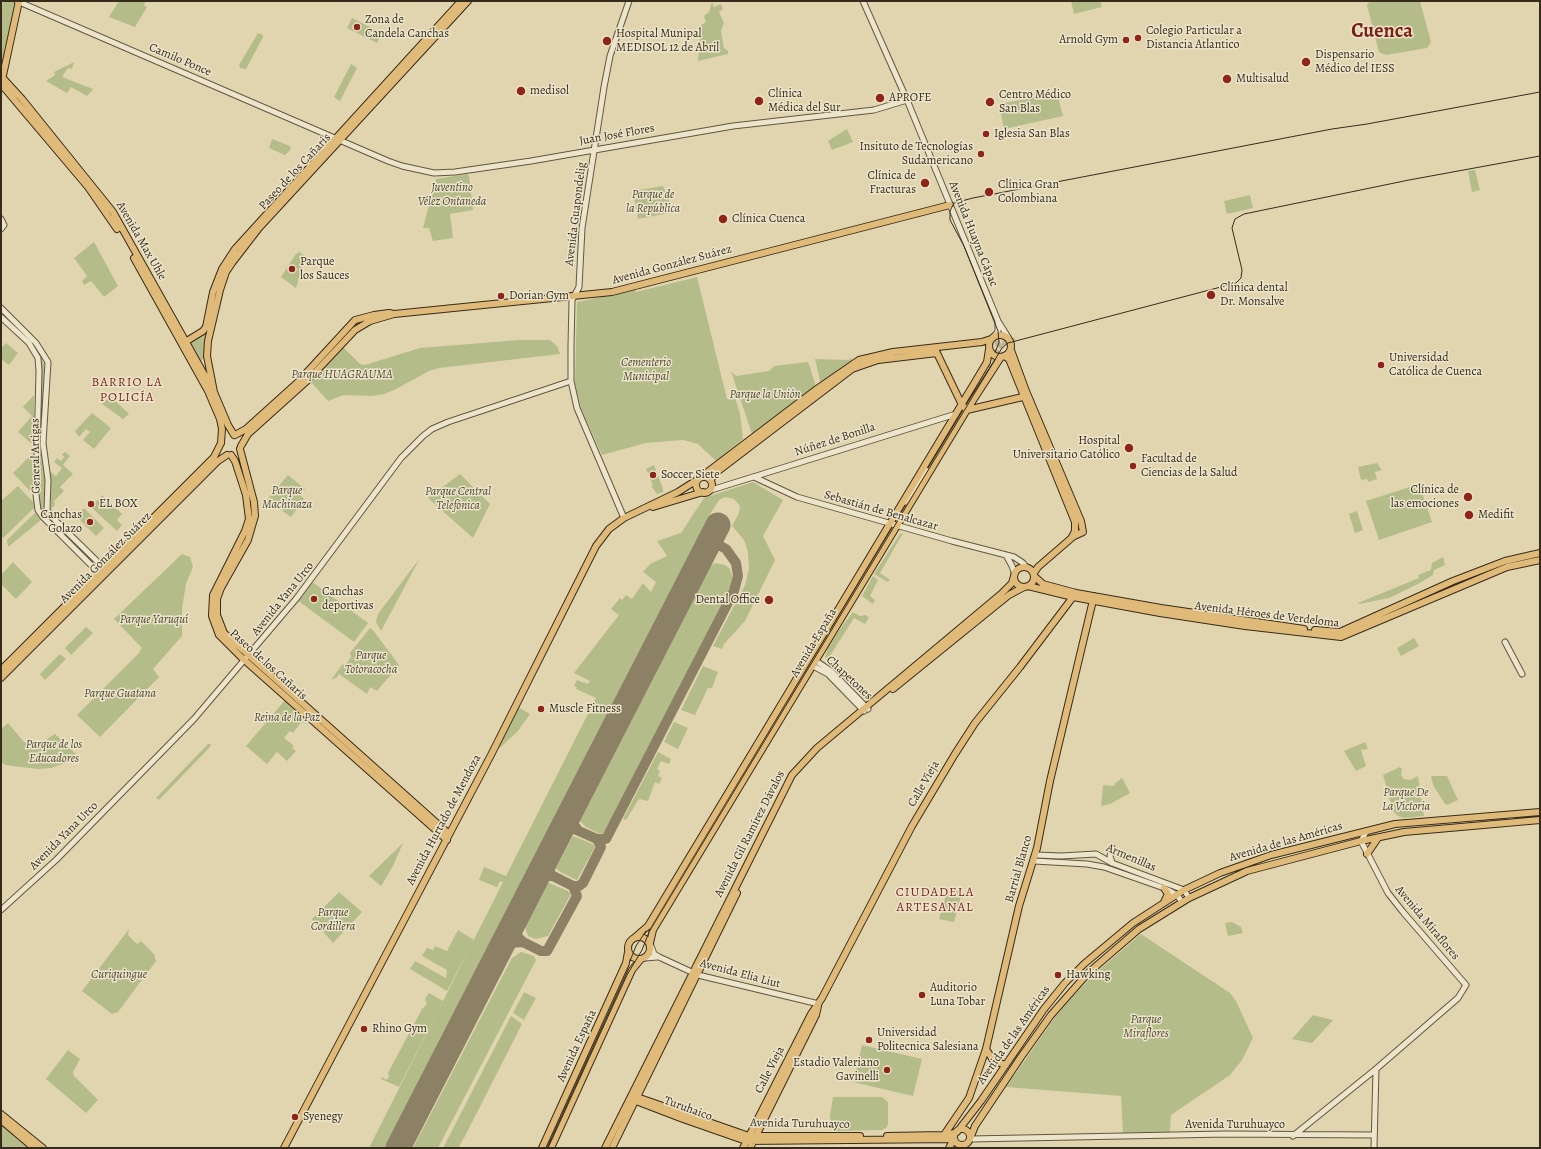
<!DOCTYPE html>
<html>
<head>
<meta charset="utf-8">
<style>
	body { margin:0 }
	#map { position:relative; width:1541px; height:1149px; overflow:hidden; background:#e1d5af; font-family:Alegreya,serif }
	canvas { display:block }
	.frame { position:absolute; inset:0; border:2px solid #372b1b; pointer-events:none }
</style>
</head>
<body>
<div id="map">
<canvas width="1541" height="1149"></canvas>
<div class="frame"></div>
</div>
<script>
const ctx = document.querySelector('canvas').getContext('2d');
ctx.lineJoin = 'round';
function fill(path, color) { ctx.fillStyle = color; ctx.fill(path, 'evenodd'); }
const poly = rows => new Path2D(rows.map(r => 'M' + r).join(''));
function strokePath(path, color, width, dash) { ctx.strokeStyle = color; ctx.lineWidth = width; ctx.lineCap = dash ? 'butt' : 'round'; ctx.setLineDash(dash || []); ctx.stroke(path); }
function write(font, color, halo, rows, align = 'center') {
  ctx.font = font + ' Alegreya,serif'; ctx.lineWidth = 3; ctx.setLineDash([]); ctx.textBaseline = 'middle'; ctx.strokeStyle = halo; ctx.fillStyle = color; for (const [text, x, y, turn = 0] of rows) {
    ctx.save(); ctx.translate(x, y); ctx.rotate((+turn || 0) * Math.PI / 180); ctx.textAlign = isNaN(turn) ? turn : align; if (halo) ctx.strokeText(text, 0, 0); ctx.fillText(text, 0, 0); ctx.restore();
  }
}
fill(poly([
	[3,1,16,1,4,59,1,63,1,10],
	[119,1,146,1,144,5,147,7,135,27,109,17],
	[1071,1,1100,1,1102,7,1074,14],
	[1370,1,1420,1,1431,42,1427,48,1386,55,1379,52,1367,5],
	[712,2,714,7,721,4,723,9,719,12,724,23,721,31,724,48,728,51,728,54,698,61,701,25,706,22,704,16,709,12],
	[352,18,382,33,377,43,347,28],
	[258,33,263,35,263,37,246,69,240,68,239,65],
	[74,62,72,69,68,68,62,77,93,89,87,96,71,87,67,93,46,81,55,75,54,72],
	[351,64,357,68,340,101,334,97],
	[1057,93,1063,116,1004,129,999,104],
	[847,129,853,142,832,150,828,141],
	[272,139,290,146,291,149,285,155,269,148],
	[1475,170,1480,190,1472,192,1468,171],
	[467,174,469,176,473,210,450,214,453,238,433,241,429,228,423,228,436,179],
	[663,186,674,212,638,219,633,191],
	[1250,195,1253,208,1227,214,1224,201],
	[94,242,118,286,104,297,91,281,84,285,82,281,87,276,74,258],
	[299,252,305,256,296,288,281,277,296,254],
	[222,269,206,356,199,363,187,342,203,332],
	[697,277,727,399,735,398,740,413,743,439,716,461,698,444,683,440,646,443,602,455,581,408,575,384,577,302,635,290,636,292],
	[374,315,343,347,360,364,365,365,420,348,519,340,550,340,557,346,560,354,439,368,429,371,396,389,384,394,372,396,344,395,328,401,310,381,246,436,242,432,260,417,351,324],
	[6,343,18,353,9,365,1,359,1,348],
	[850,358,853,360,823,382,820,381,815,359,849,360],
	[41,360,44,363,42,447,46,482,47,514,58,526,57,527,46,517,39,505],
	[807,362,809,364,816,387,752,434,731,371,736,376,769,371,774,366],
	[34,395,34,440,31,443,18,432,32,416,23,407],
	[110,396,129,414,123,419,102,404],
	[92,413,111,428,94,449,83,440,90,432,86,429,79,437,75,431],
	[65,452,70,456,63,465,73,474,60,487,64,491,54,501,55,505,51,509,51,483,49,471,56,476,62,468,54,462,57,458,61,461,64,457,62,454],
	[32,454,34,458,34,487,32,491,30,491,13,473],
	[1377,463,1382,470,1375,472,1377,479,1368,482,1367,479,1361,480,1358,467],
	[654,465,663,489,663,492,657,494,651,486,653,485,646,469],
	[460,474,490,504,473,538,428,498],
	[288,475,305,489,300,495,304,499,291,517,267,500],
	[753,482,783,500,763,536,775,560,745,621,724,644,722,649,713,646,745,585,749,569,748,552,744,540,732,526,739,513,740,506,734,499,725,497,719,500,709,516,385,1148,369,1148,503,882,500,881,497,887,479,880,484,867,506,876,596,698,576,689,577,687,574,686,577,680,588,684,590,681,574,673,619,615,611,609,620,598,622,600,626,595,632,599,643,583,651,592,656,582,643,572,650,564,667,556,657,541,681,533,704,498],
	[1419,484,1432,522,1379,540,1366,501],
	[18,486,34,503,34,508,3,538,1,536,1,501],
	[102,495,122,514,117,520,122,525,117,531,91,507],
	[84,508,104,528,96,536,76,516],
	[1357,511,1363,530,1355,533,1349,514],
	[36,512,41,520,8,547,7,540],
	[903,533,880,573,890,580,888,582,874,574,900,534],
	[182,554,190,557,193,567,186,584,182,608,182,636,153,669,159,677,100,737,77,715,139,653,142,648,114,619],
	[1443,557,1445,565,1434,570,1433,575,1418,584,1389,598,1359,604,1358,603,1419,578,1418,575,1431,570,1432,563],
	[420,558,381,631,376,622,378,614],
	[13,562,32,582,16,599,1,584,1,575],
	[716,563,725,565,730,569,733,579,731,586,606,829,603,833,600,834,586,827,580,821,709,569,711,565],
	[873,576,878,580,870,596,875,600,873,604,862,596],
	[311,581,368,623,354,642,297,600],
	[853,612,860,616,865,615,869,617,865,624,854,618,828,659,825,657,828,648,840,629],
	[86,627,93,633,71,655,65,648],
	[370,628,373,630,399,665,377,691,370,687,367,694,339,674,336,678,331,680,342,665,346,664,351,657,350,653],
	[1414,638,1419,646,1401,656,1397,648],
	[60,654,66,659,45,680,40,674],
	[703,666,718,672,712,688,708,688,695,715,681,710],
	[286,699,309,719,305,724,302,721,293,733,290,731,284,738,294,746,292,748,296,751,287,761,277,752,267,764,246,746],
	[516,706,530,714,518,731,492,755],
	[674,722,688,728,678,749,664,742],
	[8,723,24,742,38,745,55,734,76,754,66,763,51,768,38,769,5,765,1,761,1,729],
	[1365,742,1368,749,1361,750,1366,766,1356,771,1344,751],
	[208,744,211,744,210,747,159,800,156,798],
	[658,752,671,759,669,764,661,761,657,769,660,771,658,776,662,778,659,784,655,782,648,801,639,799,626,820,623,819],
	[1400,767,1402,769,1401,775,1404,779,1410,780,1418,776,1424,816,1404,818,1398,816,1393,811,1383,775],
	[1431,776,1447,776,1458,800,1447,805,1445,804,1433,785],
	[1122,778,1130,793,1110,804,1101,806,1103,785,1115,786,1114,784],
	[573,836,593,844,595,847,577,880,560,872,556,868],
	[403,843,393,866,381,886,369,876],
	[549,883,568,891,571,894,548,936,536,939,528,936,524,924,545,886],
	[948,888,962,892,954,922,939,919],
	[339,892,362,912,333,943,312,919],
	[1232,922,1241,927,1243,933,1228,936,1225,923],
	[129,929,128,935,137,944,141,941,154,954,156,961,118,1012,112,1014,82,991],
	[458,930,474,940,447,991,410,969,415,961,446,978,447,970,422,956,427,948,433,950,435,946,447,951],
	[1141,934,1230,993,1236,1001,1253,1038,1242,1060,1230,1075,1171,1115,1170,1132,1123,1133,1121,1096,1006,1087,1055,1017,1069,1001,1093,975],
	[521,952,534,956,536,960,438,1148,413,1148,512,958],
	[524,992,536,998,524,1020,513,1013],
	[429,993,443,1001,399,1087,381,1079,382,1077,387,1080,389,1076,388,1073,422,1009,427,1004,425,999],
	[1313,1015,1333,1020,1312,1043,1292,1039],
	[511,1016,522,1024,465,1136,458,1148,443,1148],
	[862,1045,922,1059,913,1096,853,1082],
	[68,1050,80,1059,73,1072,74,1076,98,1100,86,1113,46,1079],
	[833,1097,882,1097,888,1102,888,1124,886,1128,882,1130,835,1131,831,1127,830,1115],
	[1,1125,17,1139,29,1148,1,1148]
]), '#b4bd8a');
strokePath(poly([
	[573,808,571,821,577,829],
	[557,838,565,830,572,828,597,839],
	[548,855,547,865,549,872,553,876,573,886],
	[532,888,538,879,545,876,553,876],
	[518,914,515,927,518,937,523,942,541,951,547,951,577,896,573,886,579,886,583,883,601,847,597,839,606,839,734,591,738,576,736,563,726,549,710,540],
	[498,953,509,943,523,942]
]), '#8c8065', 10);
strokePath(poly([
	[398,1148,718,525]
]), '#8c8065', 25);
strokePath(poly([
	[980,344,1002,343,1016,340],
	[926,470,1002,343]
]), '#bfb391', 5, [5, 2.5]);
const minor = poly([
	[17,1,388,161,402,166,434,173,455,172,531,161,733,126,874,110,907,100],
	[863,1,907,100,998,321,1008,337],
	[1,219,4,225,1,229],
	[1,308,36,343,48,362,43,443,48,480,47,510,54,519,105,569],
	[1,317,29,343,38,358,39,371,36,495,38,510,43,517,100,574],
	[993,337,998,332,998,322],
	[754,477,797,497,952,541,1014,557,1023,563,1026,567],
	[708,491,956,414],
	[905,502,926,470],
	[624,518,577,408,571,381,571,346,572,300,579,287,582,228,604,87,610,56,629,1],
	[1006,555,1012,566,1015,574],
	[1505,642,1522,674],
	[816,661,831,671,868,709],
	[813,666,828,674,864,711],
	[1112,848,1110,856,1112,863],
	[1036,855,1061,856,1096,854,1112,863,1184,890,1189,898],
	[1034,861,1087,864,1104,867,1164,888,1177,895,1182,902],
	[1,910,56,860,194,719,296,599,401,458,423,436,432,429,448,422,571,381],
	[651,946,654,954,659,957,698,975,819,1004],
	[645,958,657,957],
	[1293,1136,1376,1069,1458,998,1466,985,1403,912,1388,893,1361,841,1366,832],
	[970,1139,1226,1134,1374,1135],
	[1374,1148,1376,1069]
]);
const major = poly([
	[1,76,22,99,113,212,214,392,228,425,234,435],
	[2,80,19,1],
	[1,84,88,187,117,229],
	[134,258,208,391,220,419,222,429,221,443],
	'989 346a11 11 0 1 1 22 0a11 11 0 1 1-22 0Z',
	[182,344,203,331,206,327,213,292,222,269,235,249,461,1],
	[1011,350,1026,391,1081,521,1083,532,1072,537],
	[936,351,962,405,967,410,1027,396],
	[1004,356,1009,359,1075,522,1075,531,1072,537],
	[214,392,207,356,208,341,220,290,226,272,232,263,259,228,468,1],
	[235,435,246,429,297,383,355,320,374,315,389,313,394,314],
	[241,446,248,434,308,380,355,330,370,321,394,314,612,292,950,205],
	[240,449,254,502,255,516,248,540,221,588,217,599,217,615,224,633,449,834],
	[231,455,235,461,246,495,249,519,245,531,213,595,212,616,219,635,241,657,447,840],
	[701,477,817,389,859,360,893,352,982,342,991,339],
	'696 485a8 8 0 1 1 16 0a8 8 0 1 1-16 0Z',
	[710,480,718,471,852,369,878,360,937,353],
	[653,507,703,492],
	'1014 577a10 10 0 1 1 20 0a10 10 0 1 1-20 0Z',
	[1034,573,1038,567,1075,535],
	[1034,576,1043,584,1076,593,1161,608,1304,629],
	[1028,586,1073,597,1160,613,1245,626,1341,637,1507,567,1540,560],
	[1315,630,1340,632,1453,581,1505,561,1540,553],
	[1,670,214,457,220,445],
	[1,678,218,461,227,455],
	[893,689,1009,595,1024,587],
	[1367,854,1378,838],
	[1164,902,1168,894,1164,888],
	'628 948a11 11 0 1 1 22 0a11 11 0 1 1-22 0Z',
	[633,939,648,926,987,362,989,349],
	[650,943,653,930,970,405,1001,357],
	[986,1049,993,1060,1005,1065],
	[634,1096,749,1136,860,1136],
	[634,1099,636,1101,683,1119,746,1141,954,1139,949,1148],
	[1,1114,43,1148],
	[1,1120,34,1148],
	'954 1137a8 8 0 1 1 16 0a8 8 0 1 1-16 0Z',
	[957,1132,981,1101,1044,1009,1065,983,1084,964,1133,923,1184,890,1220,873,1271,855,1395,824,1540,812],
	[944,1135,969,1098,986,1049,1019,906,1037,848,1050,781,1094,596],
	[887,1136,944,1135,955,1133],
	[970,1139,975,1126,1021,1057,1051,1015,1088,973,1139,929,1189,898,1247,871,1361,841,1404,832,1540,820],
	[284,1148,491,755,596,546,609,529,624,518,678,492,697,480],
	[542,1148,626,963,628,952],
	[551,1148,632,970,641,959],
	[605,1148,792,775,817,748,1001,594,1012,583,1014,576],
	[612,1148,737,893],
	[743,1148,811,1014,822,998,912,826,955,754,975,723,1020,667,1076,593],
	[750,1148,816,1015,818,1006]
]);
strokePath(minor, '#625640', 7);
strokePath(major, '#372b1b', 8);
strokePath(minor, '#ece4cb', 5);
strokePath(major, '#e0ba78', 6);
strokePath(poly([
	[995,352,999,343,998,331,964,246,950,220,950,211,954,203,973,198,1332,129,1367,124,1540,92],
	[630,961,636,946,646,931],
	[548,1148,627,975,642,950,649,932,1002,348,1008,343,1236,283,1241,278,1242,270,1232,228,1235,219,1244,214,1409,180,1540,156]
]), '#372b1b', 1);
for (const [x, y, r, color] of [
	[357,27,4,"#8f2418"],
	[1138,38,4,"#8f2418"],
	[1126,40,4,"#8f2418"],
	[607,41,5,"#8f2418"],
	[1306,62,5,"#8f2418"],
	[1227,79,5,"#8f2418"],
	[521,91,5,"#8f2418"],
	[880,98,5,"#8f2418"],
	[759,101,5,"#8f2418"],
	[990,102,5,"#8f2418"],
	[986,134,4,"#8f2418"],
	[981,154,4,"#8f2418"],
	[925,183,5,"#8f2418"],
	[989,192,5,"#8f2418"],
	[723,219,5,"#8f2418"],
	[292,269,4,"#8f2418"],
	[1211,295,5,"#8f2418"],
	[501,296,4,"#8f2418"],
	[1381,365,4,"#8f2418"],
	[1129,448,5,"#8f2418"],
	[1133,466,4,"#8f2418"],
	[653,475,4,"#8f2418"],
	[1468,497,5,"#8f2418"],
	[91,504,4,"#8f2418"],
	[1469,515,5,"#8f2418"],
	[90,522,4,"#8f2418"],
	[314,599,4,"#8f2418"],
	[769,600,5,"#8f2418"],
	[541,709,4,"#8f2418"],
	[1058,975,4,"#8f2418"],
	[922,995,4,"#8f2418"],
	[364,1029,4,"#8f2418"],
	[869,1040,4,"#8f2418"],
	[887,1070,4,"#8f2418"],
	[295,1117,4,"#8f2418"]
]) { const dot = new Path2D(); dot.arc(x, y, r, 0, 2 * Math.PI); ctx.fillStyle = color; ctx.fill(dot); strokePath(dot, '#ece4cb', 1.5); }
write('12px', '#372b1b', '#ece4cb', [
	["Zona de",365,20],
	["Candela Canchas",365,34],
	["Colegio Particular a",1146,31],
	["Distancia Atlantico",1146,45],
	["Hospital Munipal",616,34],
	["MEDISOL 12 de Abril",616,48],
	["Arnold Gym",1118,40,"right"],
	["Dispensario",1315,55],
	["Médico del IESS",1315,69],
	["Multisalud",1236,79],
	["medisol",530,91],
	["Clínica",768,94],
	["Médica del Sur",768,108],
	["Centro Médico",999,95],
	["San Blas",999,109],
	["APROFE",889,98],
	["Iglesia San Blas",994,134],
	["Insituto de Tecnologías",973,147,"right"],
	["Sudamericano",973,161,"right"],
	["Clínica de",916,176,"right"],
	["Fracturas",916,190,"right"],
	["Clínica Gran",998,185],
	["Colombiana",998,199],
	["Clínica Cuenca",732,219],
	["Parque",300,262],
	["los Sauces",300,276],
	["Clínica dental",1220,288],
	["Dr. Monsalve",1220,302],
	["Dorian Gym",509,296],
	["Universidad",1389,358],
	["Católica de Cuenca",1389,372],
	["Hospital",1120,441,"right"],
	["Universitario Católico",1120,455,"right"],
	["Facultad de",1141,459],
	["Ciencias de la Salud",1141,473],
	["Soccer Siete",661,475],
	["Clínica de",1459,490,"right"],
	["las emociones",1459,504,"right"],
	["EL BOX",99,504],
	["Canchas",82,515,"right"],
	["Golazo",82,529,"right"],
	["Medifit",1478,515],
	["Canchas",322,592],
	["deportivas",322,606],
	["Dental Office",760,600,"right"],
	["Muscle Fitness",549,709],
	["Hawking",1066,975],
	["Auditorio",930,988],
	["Luna Tobar",930,1002],
	["Rhino Gym",372,1029],
	["Universidad",877,1033],
	["Politecnica Salesiana",877,1047],
	["Estadio Valeriano",879,1063,"right"],
	["Gavinelli",879,1077,"right"],
	["Syenegy",303,1117]
], 'left');
write('12px', '#372b1b', '#ece4cb', [
	["Camilo Ponce",180,60,23],
	["Juan José Flores",617,135,-10],
	["Paseo de los Cañaris",295,172,-47],
	["Avenida Guapondelig",576,214,-83],
	["Avenida Huayna Cápac",973,234,68],
	["Avenida Max Uhle",141,241,60],
	["Avenida González Suárez",672,265,-15],
	["Núñez de Bonilla",835,440,-18],
	["General Artigas",36,456,-91],
	["Sebastián de Benalcazar",881,511,16],
	["Avenida González Suárez",106,558,-45],
	["Avenida Yana Urco",283,599,-51],
	["Avenida Héroes de Verdeloma",1267,615,7],
	["Avenida España",814,643,-59],
	["Paseo de los Cañaris",268,665,42],
	["Chapetones",849,678,43],
	["Calle Vieja",924,784,-60],
	["Avenida Hurtado de Mendoza",444,820,-62],
	["Avenida Gil Ramírez Dávalos",750,834,-63],
	["Avenida Yana Urco",64,836,-45],
	["Avenida de las Américas",1286,842,-16],
	["Armenillas",1131,858,23],
	["Barrial Blanco",1019,869,-74],
	["Avenida Miraflores",1427,923,50],
	["Avenida Elia Liut",740,974,15],
	["Avenida de las Américas",1014,1035,-55],
	["Avenida España",577,1046,-65],
	["Calle Vieja",770,1070,-63],
	["Turuhaico",688,1109,20],
	["Avenida Turuhuayco",800,1124,1],
	["Avenida Turuhuayco",1235,1125]
]);
write('italic 12px', '#504831', '#ece4cb', [
	["Juventino",452,188],
	["Vélez Ontaneda",452,202],
	["Parque de",653,195],
	["la República",653,209],
	["Cementerio",646,363],
	["Municipal",646,377],
	["Parque HUAGRAUMA",342,375],
	["Parque la Unión",765,395],
	["Parque",287,491],
	["Machinaza",287,505],
	["Parque Central",458,492],
	["Telefónica",458,506],
	["Parque Yaruquí",154,620],
	["Parque",371,656],
	["Totoracocha",371,670],
	["Parque Guatana",120,694],
	["Reina de la Paz",287,718],
	["Parque de los",54,745],
	["Educadores",54,759],
	["Parque De",1406,793],
	["La Victoria",1406,807],
	["Parque",333,913],
	["Cordillera",333,927],
	["Curiquingue",119,975],
	["Parque",1146,1020],
	["Miraflores",1146,1034]
]);
ctx.letterSpacing = '1px';
write('13px', '#7a1f14', '#ece4cb', [
	["BARRIO LA",127,383],
	["POLICÍA",127,398],
	["CIUDADELA",935,893],
	["ARTESANAL",935,908]
]);
ctx.letterSpacing = '0px';
write('bold 20px', '#7a1f14', '#ece4cb', [
	["Cuenca",1382,32]
]);
</script>
</body>
</html>
